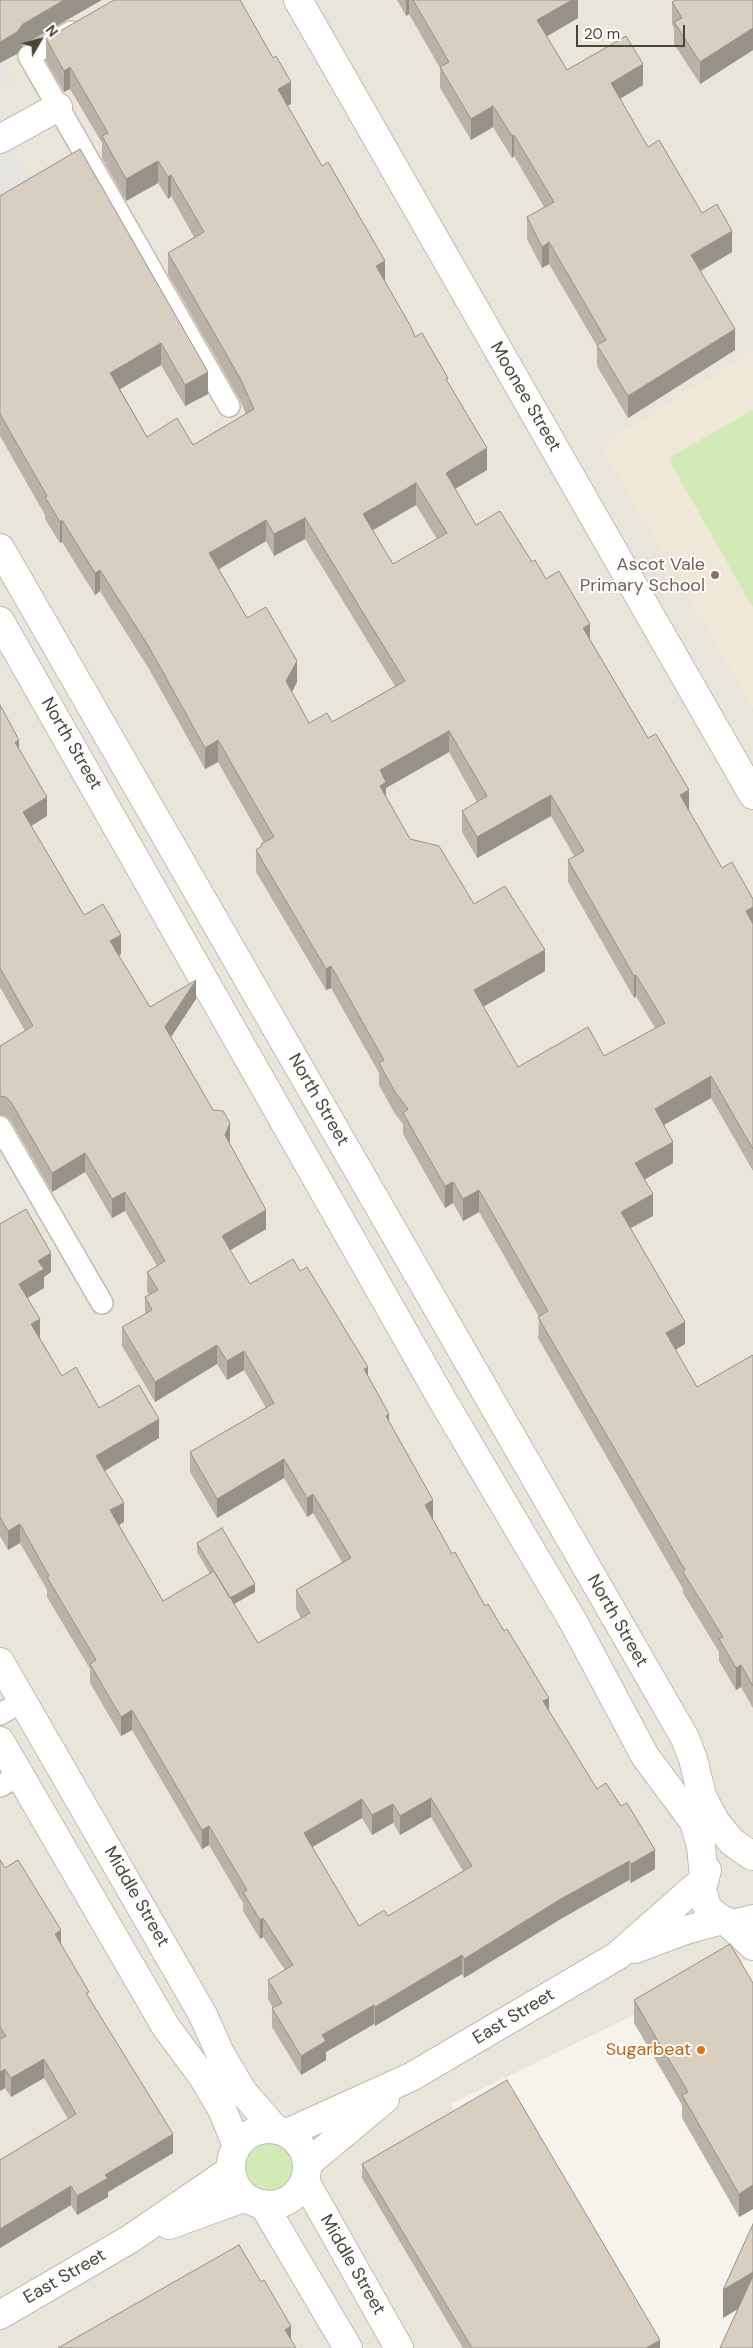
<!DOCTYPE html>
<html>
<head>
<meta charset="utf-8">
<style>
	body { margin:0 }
	#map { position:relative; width:753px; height:2348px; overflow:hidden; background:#f6f3ec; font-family:"DM Sans",sans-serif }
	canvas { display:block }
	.north { position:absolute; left:15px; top:15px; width:50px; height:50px; -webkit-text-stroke:4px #fff; paint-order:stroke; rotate:52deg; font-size:14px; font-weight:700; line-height:20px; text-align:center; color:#4b4439 }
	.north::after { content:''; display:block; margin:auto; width:18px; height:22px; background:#4b4439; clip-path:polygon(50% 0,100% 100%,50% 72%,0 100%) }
	.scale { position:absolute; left:576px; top:25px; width:109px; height:22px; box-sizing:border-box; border:2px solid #4b4439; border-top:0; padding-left:6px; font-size:15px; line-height:18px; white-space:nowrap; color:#4b4439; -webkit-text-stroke:4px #fff; paint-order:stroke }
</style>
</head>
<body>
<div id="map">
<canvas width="753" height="2348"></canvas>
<div class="north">N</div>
<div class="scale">20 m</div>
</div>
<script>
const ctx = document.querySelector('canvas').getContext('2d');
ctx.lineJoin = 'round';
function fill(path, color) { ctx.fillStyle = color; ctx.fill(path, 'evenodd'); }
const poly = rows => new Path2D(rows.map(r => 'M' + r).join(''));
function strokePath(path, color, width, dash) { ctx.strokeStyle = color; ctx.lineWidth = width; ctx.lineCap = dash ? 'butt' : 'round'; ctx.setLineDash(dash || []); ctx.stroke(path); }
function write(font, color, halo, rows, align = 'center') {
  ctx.font = font + ' "DM Sans",sans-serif'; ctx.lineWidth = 4; ctx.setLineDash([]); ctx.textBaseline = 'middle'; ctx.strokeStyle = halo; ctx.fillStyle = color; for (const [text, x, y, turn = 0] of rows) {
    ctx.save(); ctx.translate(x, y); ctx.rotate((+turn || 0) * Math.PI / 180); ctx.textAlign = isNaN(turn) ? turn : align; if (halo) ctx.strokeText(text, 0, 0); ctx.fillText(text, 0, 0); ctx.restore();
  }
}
fill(poly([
	[0,0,753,0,753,1957,451,2104,594,2348,0,2348]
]), '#eae5da');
fill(poly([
	[753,351,753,708,601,446]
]), '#efe8d6');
fill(poly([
	[753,410,753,608,668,458],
	'246 2167a24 24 0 1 1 48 0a24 24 0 1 1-48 0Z'
]), '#d2eab5');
fill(poly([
	[3,64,12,83,0,89,0,66],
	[15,155,29,179,0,195,0,163]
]), '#e5e3e0');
const lane = poly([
	[71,32,29,56,229,406],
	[0,1127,102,1303],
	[0,1714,23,1701],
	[0,1786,20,1775]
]);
const street = poly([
	[298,0,753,795],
	[0,139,58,107],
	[0,548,685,1738,693,1759,702,1796,715,1821,732,1842,752,1856],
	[0,621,443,1401,574,1623,645,1756,694,1822,701,1846,704,1877],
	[0,1662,203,2015,220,2053,243,2092,275,2129],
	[0,1741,166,2027,203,2077,222,2109,237,2146],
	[707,1870,702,1889,706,1904,710,1911,722,1920,730,1923,738,1923,753,1919],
	[726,1921,753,1946],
	[635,1949,686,1930,722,1920],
	'231 2167a38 38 0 1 1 76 0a38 38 0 1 1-76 0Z',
	[287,2133,411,2077,617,1956,702,1881],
	[307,2164,385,2099],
	[305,2181,399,2348],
	[263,2204,348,2348],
	[169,2225,246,2197],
	[0,2315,130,2239,231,2170]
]);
strokePath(lane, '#c2bbae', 24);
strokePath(street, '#c2bbae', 30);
strokePath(lane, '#fff', 21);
strokePath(street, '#fff', 28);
fill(poly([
	[397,0,578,0,578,18,547,36,567,70,643,85,620,99,648,147,702,213,732,252,701,271,735,350,628,418,597,366,597,346,549,264,542,268,527,239,527,217,544,207,514,156,512,158,493,127,471,140,440,88,440,68,409,14,406,16],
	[753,0,753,50,700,84,674,44,674,28,672,24,672,2],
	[46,39,291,104,287,106,415,337,448,383,487,470,455,489,476,525,532,562,546,579,590,639,722,868,753,899,753,1171,711,1098,664,1125,673,1163,644,1180,653,1216,631,1228,685,1344,675,1350,697,1387,753,1355,753,1708,741,1687,736,1690,719,1661,719,1652,683,1593,683,1589,538,1338,539,1317,479,1212,463,1221,453,1203,445,1208,403,1134,403,1124,395,1114,379,1085,379,1073,331,988,326,990,256,872,256,850,261,847,261,844,264,843,218,762,205,769,149,669,100,591,95,595,62,542,60,543,45,519,45,515,0,436,0,196,80,149,208,394,185,406,161,365,120,389,147,437,193,445,246,414,240,400,168,274,168,253,194,237,171,196,168,199,158,183,126,201,102,158,102,143,70,89,64,92,46,61],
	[416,505,437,539,393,564,372,530],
	[305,539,395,686,332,722,309,723,292,692,297,682,247,618,219,569,266,541,274,556],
	[449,752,477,802,462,811,462,832,477,858,551,816,574,856,568,860,568,882,634,998,636,996,655,1028,604,1056,518,1067,483,1007,545,971,474,904,410,839,386,798,386,788],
	[0,705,47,816,31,826,84,915,121,954,119,956,150,1007,196,999,171,1037,230,1142,230,1144,266,1229,230,1250,250,1284,300,1271,368,1376,433,1519,452,1554,597,1789,655,1869,631,1883,629,1880,559,1920,464,1978,462,1974,375,2026,374,2024,326,2052,326,2060,301,2075,272,2027,272,2008,273,2008,268,1999,268,1980,285,1970,263,1937,260,1939,243,1911,243,1903,209,1845,202,1849,132,1730,121,1736,90,1683,90,1669,47,1597,47,1590,20,1543,8,1550,0,1536,0,1224,51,1272,44,1277,44,1288,27,1298,40,1338,62,1376,99,1408,159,1438,105,1471,124,1522,119,1525,163,1601,210,1574,197,1552,197,1543,255,1592,234,1604,258,1643,301,1618,296,1609,296,1590,342,1562,313,1513,307,1517,284,1478,217,1518,190,1472,190,1452,266,1408,244,1370,227,1380,217,1364,155,1402,122,1346,122,1327,145,1314,145,1297,149,1295,147,1291,147,1272,157,1266,125,1211,112,1218,85,1172,52,1192,11,1121,6,1116,0,1115,0,1046,25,1031,0,987],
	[431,1817,463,1871,388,1916,359,1926,312,1847,362,1818,372,1835,393,1823,400,1835],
	[0,1860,5,1868,61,1945,173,2153,108,2192,108,2197,77,2215,71,2205,0,2248,0,2160,68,2119,44,2078,11,2097,5,2088,0,2091],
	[753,1983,753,2209,739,2217,682,2118,682,2105,634,2023,634,2000],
	[362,2164,660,2348,463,2348,362,2178]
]), '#bab2a6');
fill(poly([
	[64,0,102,0,23,45,17,54,0,63,0,42,23,24],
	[406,0,409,0,409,14,406,16],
	[572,0,578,0,578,18,537,42,537,20],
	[753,28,753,50,700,84,700,62],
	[643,64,643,85,611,104,611,83],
	[70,67,70,89,64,92,64,71],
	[291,82,291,104,278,111,278,89],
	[493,106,493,127,471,140,471,119],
	[514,135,514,156,512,158,512,136],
	[158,161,158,183,126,201,126,179],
	[171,175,171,196,168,199,168,177],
	[732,231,732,252,691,276,691,255],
	[549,242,549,264,542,268,542,247],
	[385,261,385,282,376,266],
	[735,329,735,350,628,418,628,396],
	[161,343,161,365,110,395,110,373],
	[208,372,208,394,185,406,185,385],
	[487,448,487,470,446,494,446,473],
	[416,483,416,505,363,536,363,514],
	[305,518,305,539,274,556,274,534],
	[62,520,62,542,60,543,60,522],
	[266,520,266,541,209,575,209,553],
	[100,570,100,591,95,595,95,573],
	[590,624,590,646,583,628],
	[297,661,297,682,286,703,286,681],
	[449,731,449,752,386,788,386,804,380,808,380,770],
	[19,740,19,759,15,742],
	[218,740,218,762,205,769,205,748],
	[689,790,689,812,680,795],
	[551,795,551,816,477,858,477,837],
	[47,797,47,816,23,831,23,812],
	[753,907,753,929,746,911],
	[121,935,121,954,110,960,110,941],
	[545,950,545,971,474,1012,474,990],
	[331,966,331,988,326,990,326,969],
	[636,975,636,996,634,998,634,976],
	[196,980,196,999,165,1046,165,1027],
	[711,1076,711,1098,655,1130,655,1109],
	[230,1123,230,1142,225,1154,225,1135],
	[673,1142,673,1163,635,1185,635,1163],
	[85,1153,85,1172,52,1192,52,1173],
	[453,1182,453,1203,445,1208,445,1186],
	[479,1190,479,1212,463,1221,463,1199],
	[125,1192,125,1211,112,1218,112,1199],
	[653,1194,653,1216,621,1233,621,1212],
	[266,1210,266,1229,222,1255,222,1236],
	[51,1253,51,1272,44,1277,44,1288,19,1303,19,1284,38,1261],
	[40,1319,40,1338,31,1344,31,1324],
	[685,1322,685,1344,666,1355,666,1333],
	[217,1345,217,1364,155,1402,155,1382],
	[244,1351,244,1370,227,1380,227,1361],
	[368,1367,368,1386,364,1369],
	[389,1414,389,1433,386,1416],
	[159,1419,159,1438,96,1476,96,1456],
	[284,1459,284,1478,217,1518,217,1499],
	[313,1494,313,1513,307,1517,307,1498],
	[433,1500,433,1519,425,1524,425,1505],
	[124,1503,124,1522,110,1530,110,1510],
	[20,1524,20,1543,8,1550,8,1531],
	[255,1584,255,1592,229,1607,229,1598],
	[741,1665,741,1687,736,1690,736,1668],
	[549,1698,549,1717,543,1701],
	[132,1710,132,1730,121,1736,121,1717],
	[431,1798,431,1817,400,1835,400,1816],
	[362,1799,362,1818,304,1852,304,1833],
	[393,1804,393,1823,372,1835,372,1815],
	[209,1826,209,1845,202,1849,202,1830],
	[655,1850,655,1869,631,1883,631,1864],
	[629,1861,629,1880,559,1920,464,1978,464,1959,559,1900],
	[263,1918,263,1937,260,1939,260,1920],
	[61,1930,61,1949,55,1934],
	[462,1955,462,1974,375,2026,375,2007],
	[374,2005,374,2024,326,2052,326,2060,301,2075,301,2056,322,2035],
	[44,2059,44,2078,11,2097,11,2078],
	[5,2069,5,2088,0,2091,0,2072],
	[173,2134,173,2153,108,2192,108,2197,77,2215,77,2196,105,2175],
	[753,2185,753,2209,739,2217,739,2194],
	[71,2186,71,2205,0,2248,0,2229],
	[753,2272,753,2300,723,2318,723,2290],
	[291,2326,291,2346,285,2330],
	[660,2340,660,2348,646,2348]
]), '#979187');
const building = poly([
	[0,0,64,0,23,24,17,32,0,42,0,0],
	[114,0,240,0,273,58,276,56,291,82,278,89,322,166,328,162,385,261,376,266,410,325,415,337,422,333,448,378,446,379,487,448,446,473,476,525,500,511,532,562,535,560,546,579,559,571,590,624,583,628,648,738,656,734,689,790,680,795,722,868,732,862,753,899,753,907,746,911,753,924,753,1149,711,1076,655,1109,673,1142,635,1163,653,1194,621,1212,685,1322,666,1333,697,1387,753,1355,753,1686,741,1665,736,1668,719,1639,723,1637,683,1572,685,1570,538,1317,548,1311,479,1190,463,1199,453,1182,445,1186,403,1113,408,1109,395,1092,379,1063,384,1060,331,966,326,969,256,850,262,846,261,844,274,837,218,740,205,748,149,647,100,570,95,573,62,520,60,522,45,497,47,496,0,414,0,196,80,149,208,372,185,385,161,343,110,373,147,437,177,418,193,445,254,409,240,378,168,253,204,232,171,175,168,177,158,161,126,179,102,136,108,133,70,67,64,71,46,39,114,0],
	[416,483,447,533,393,564,363,514,416,483],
	[305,518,405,681,332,722,327,713,309,723,286,681,297,661,266,607,247,618,209,553,266,520,274,534,305,518],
	[449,731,487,796,462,811,477,837,551,795,584,851,568,860,634,976,636,975,665,1023,604,1056,588,1027,518,1067,474,990,545,950,505,886,474,904,439,846,410,839,380,786,386,782,380,770,449,731],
	[413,0,572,0,537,20,567,70,626,36,643,64,611,83,648,147,659,140,702,213,717,204,732,231,691,255,735,329,628,396,597,345,606,340,549,242,542,247,527,217,554,202,514,135,512,136,493,106,471,119,440,67,449,62,413,0],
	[676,0,753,0,753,28,700,62,674,22,682,18,672,2,676,0],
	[0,705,19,740,15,742,47,797,23,812,84,915,103,904,121,935,110,941,150,1007,196,980,165,1027,213,1110,223,1111,230,1123,225,1135,266,1210,222,1236,250,1284,293,1259,300,1271,307,1267,368,1367,364,1369,389,1414,386,1416,433,1500,425,1505,452,1554,455,1552,485,1606,488,1604,504,1631,507,1629,549,1698,543,1701,597,1789,606,1783,621,1806,627,1803,655,1850,631,1864,629,1861,559,1900,464,1959,462,1955,375,2007,374,2005,322,2035,326,2041,301,2056,272,2008,282,2003,268,1980,293,1965,263,1918,260,1920,243,1892,247,1890,209,1826,202,1830,132,1710,121,1717,90,1664,96,1660,47,1577,49,1576,20,1524,8,1531,0,1517,0,1224,26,1209,51,1253,38,1261,44,1269,19,1284,40,1319,31,1324,62,1376,76,1367,99,1408,139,1385,159,1419,96,1456,124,1503,110,1510,163,1601,214,1571,258,1643,310,1613,296,1590,351,1558,313,1494,307,1498,284,1459,217,1499,190,1452,274,1403,244,1351,227,1361,217,1345,155,1382,122,1327,152,1310,145,1297,158,1290,147,1272,165,1261,125,1192,112,1199,85,1153,52,1173,11,1102,6,1097,0,1096,0,1046,33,1026,0,968,0,705],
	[431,1798,472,1866,388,1916,384,1910,359,1926,304,1833,362,1799,372,1815,393,1804,400,1816,431,1798],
	[222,1528,255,1584,230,1598,197,1543,222,1528],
	[0,1860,5,1868,18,1860,61,1930,55,1934,89,1992,86,1993,173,2134,105,2175,108,2178,77,2196,71,2186,0,2229,0,2160,76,2114,44,2059,11,2078,5,2069,0,2072,0,2039,6,2036,0,2027,0,1860],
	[730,1944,753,1983,753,2185,739,2194,682,2095,688,2092,634,2000,730,1944],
	[507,2080,660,2340,646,2348,472,2348,362,2164,507,2080],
	[753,2224,753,2272,723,2290,753,2224],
	[239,2245,261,2282,264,2280,291,2326,285,2330,296,2348,58,2348,239,2245],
	[753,2276,753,2348,720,2348,753,2276]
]);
fill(building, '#d8cfc1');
strokePath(building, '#979187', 1);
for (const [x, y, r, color] of [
	[715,575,5,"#8d6e63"],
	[701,2050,5,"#e8710a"]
]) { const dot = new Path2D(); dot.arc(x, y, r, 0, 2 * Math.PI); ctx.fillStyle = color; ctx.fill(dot); strokePath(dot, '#fff', 2); }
write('18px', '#4b4439', '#fff', [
	["Moonee Street",525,397,60],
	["North Street",71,744,60],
	["North Street",318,1100,60],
	["North Street",617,1621,60],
	["Middle Street",136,1897,60],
	["East Street",514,2017,-31],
	["Middle Street",352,2265,60],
	["East Street",65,2277,-30]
]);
write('18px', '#785e54', '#fff', [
	["Ascot Vale",705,565],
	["Primary School",705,586]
], 'right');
write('18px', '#c56008', '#fff', [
	["Sugarbeat",691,2050]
], 'right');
</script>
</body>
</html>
